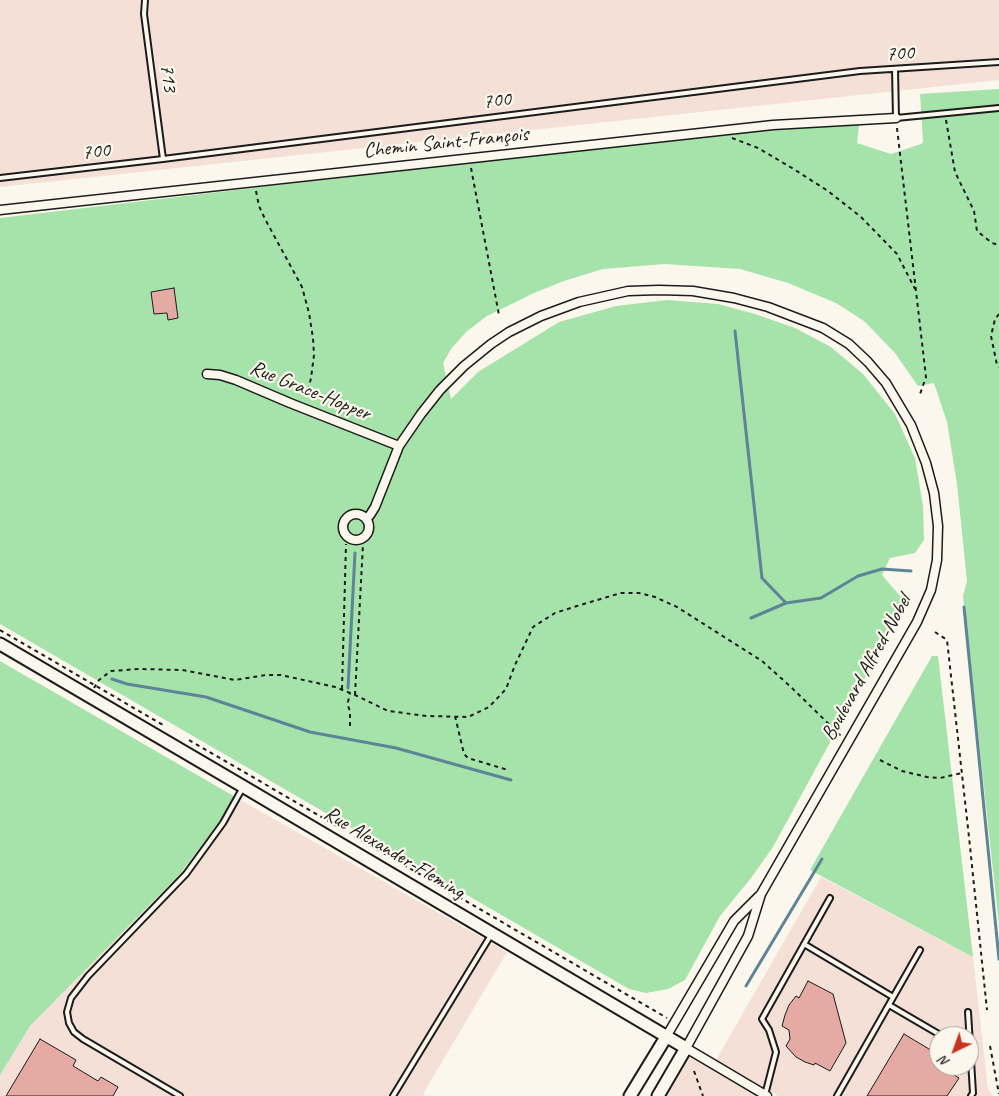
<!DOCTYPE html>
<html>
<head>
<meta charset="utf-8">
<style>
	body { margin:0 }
	#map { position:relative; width:999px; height:1096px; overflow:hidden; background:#fbf7ec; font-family:Caveat,sans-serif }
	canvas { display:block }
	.north { position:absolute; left:929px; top:1026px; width:50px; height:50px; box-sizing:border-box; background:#fbf7ec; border:1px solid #a29f99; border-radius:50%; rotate:222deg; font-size:14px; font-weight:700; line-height:20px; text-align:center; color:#1c1c1c }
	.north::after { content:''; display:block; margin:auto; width:18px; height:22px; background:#c8321e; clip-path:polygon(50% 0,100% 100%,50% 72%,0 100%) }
</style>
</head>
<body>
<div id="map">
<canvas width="999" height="1096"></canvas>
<div class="north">N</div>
</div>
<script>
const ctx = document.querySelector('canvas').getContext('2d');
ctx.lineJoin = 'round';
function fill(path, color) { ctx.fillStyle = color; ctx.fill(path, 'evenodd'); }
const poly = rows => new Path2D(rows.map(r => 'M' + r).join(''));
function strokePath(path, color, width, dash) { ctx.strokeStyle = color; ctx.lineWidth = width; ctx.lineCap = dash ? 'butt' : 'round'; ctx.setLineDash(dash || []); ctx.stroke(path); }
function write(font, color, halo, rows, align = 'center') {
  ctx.font = font + ' Caveat,sans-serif'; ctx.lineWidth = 4.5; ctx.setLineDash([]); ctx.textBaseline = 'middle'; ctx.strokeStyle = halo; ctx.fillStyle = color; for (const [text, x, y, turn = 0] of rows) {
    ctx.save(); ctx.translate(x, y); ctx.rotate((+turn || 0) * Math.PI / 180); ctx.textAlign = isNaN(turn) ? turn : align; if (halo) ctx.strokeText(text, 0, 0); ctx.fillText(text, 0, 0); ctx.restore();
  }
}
fill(poly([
	[0,0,999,0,999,80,0,187],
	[237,798,507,952,423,1094,425,1096,0,1096,0,1075,30,1026,180,874],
	[821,877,973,957,988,1089,993,1096,778,1096,716,1060],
	[939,1036,969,1036,969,1066,939,1066],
	[690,1056,757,1096,666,1096]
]), '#f4e0d6');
fill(poly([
	[999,89,999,925,963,596,967,581,957,484,947,422,934,383,918,386,895,353,864,321,836,303,788,283,740,269,665,264,603,269,564,281,534,293,487,316,466,332,451,349,443,363,451,399,478,372,559,322,616,306,667,300,718,304,755,314,795,328,831,347,863,374,895,414,915,458,923,506,924,540,915,553,890,558,882,575,906,603,773,847,751,878,720,916,685,980,668,989,646,993,629,989,0,624,0,218,860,116,857,143,891,154,921,144,923,142,920,94],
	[932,656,938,656,973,957,810,870],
	[0,661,237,798,180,874,30,1026,0,1075]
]), '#a5e3aa');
strokePath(poly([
	[735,331,762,578,786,603],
	[964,607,999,959],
	[751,618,786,603,821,598,858,576,882,569,911,571],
	[112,679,127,684,206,697,310,732,396,748,511,780],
	[348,688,355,553],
	[746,986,822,859]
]), '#5d8497', 3);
const building = poly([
	[174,288,178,318,168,320,167,313,154,314,151,292,174,288],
	[808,981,833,994,846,1043,830,1071,815,1063,814,1065,805,1062,796,1057,786,1046,790,1039,789,1030,782,1026,785,1015,789,1005,796,996,799,998,808,981],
	[904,1034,939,1055,939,1066,959,1078,947,1096,867,1096,904,1034],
	[40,1039,76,1060,73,1066,98,1081,101,1077,118,1087,113,1096,6,1096,40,1039]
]);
fill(building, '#e5aaa4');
strokePath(building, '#1c1c1c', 1);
const lane = poly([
	[145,0,144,14,163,159],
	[895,69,896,118,999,108],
	[0,178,163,159,860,71,999,62],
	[804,944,893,997],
	[889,1005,942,1036],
	[968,1012,973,1093,971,1096],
	[765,1095,776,1052,769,1030,762,1019,830,898],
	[180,1096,83,1039,74,1032,69,1023,67,1012,71,998,88,976,186,874,223,823,242,789],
	[393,1096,491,935],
	[837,1096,920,950]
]);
const street = poly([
	[0,210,773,125,896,118],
	[207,374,220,375,236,380,290,403,399,446],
	'343 527a13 13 0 1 1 26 0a13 13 0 1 1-26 0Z',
	[366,519,370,515,375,507,399,446,421,414,440,390,464,366,491,344,509,332,541,316,579,302,628,291,659,290,693,291,734,298,768,307,823,328,849,344,868,362,886,383,911,425,926,463,934,493,938,526,937,560,931,590,917,622,761,894,748,936,686,1048,767,1096],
	[666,1037,734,921,759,896]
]);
const secondary = poly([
	[0,644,244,787,686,1048,658,1096],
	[630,1096,666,1037]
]);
strokePath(lane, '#1c1c1c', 8);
strokePath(street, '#1c1c1c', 11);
strokePath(secondary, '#1c1c1c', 15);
strokePath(poly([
	[946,120,955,172,974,211,977,231,992,243,999,245],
	[897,128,926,377,919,397],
	[732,138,758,148,792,168,828,191,861,217,897,254,915,289],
	[471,168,499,315],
	[256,191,259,206,265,219,302,287,309,313,313,338,314,355,311,378,307,395],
	[999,314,995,319,991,336,997,365,999,367],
	[0,630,163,725],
	[935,632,947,640,969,837,987,1010],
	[94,688,99,680,111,671,139,669,182,670,235,680,266,675,281,675,335,687,355,695,388,711,427,716,468,717,489,707,506,689,515,665,533,627,555,613,577,606,621,593,639,593,655,597,677,607,762,661,791,687,841,736],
	[342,689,346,544],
	[355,695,363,544],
	[455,716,464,754,468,758,508,770],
	[350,726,350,711,348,706,348,702,350,693],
	[189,740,667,1018],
	[880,760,902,771,927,777,940,778,962,773],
	[990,1046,999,1094],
	[694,1071,703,1096]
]), '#1c1c1c', 2, [4, 4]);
strokePath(lane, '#fbf7ec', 4);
strokePath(street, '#fbf7ec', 8);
strokePath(secondary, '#fbf7ec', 11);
write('21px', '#1c1c1c', '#fbf7ec', [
	["700",900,54,-3],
	["713",168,78,83],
	["700",497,101,-7],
	["Chemin Saint-François",446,143,-6],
	["700",96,152,-6],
	["Rue Grace-Hopper",310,391,22],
	["Boulevard Alfred-Nobel",867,668,-61],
	["Rue Alexander-Fleming",394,853,31]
]);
</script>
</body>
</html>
